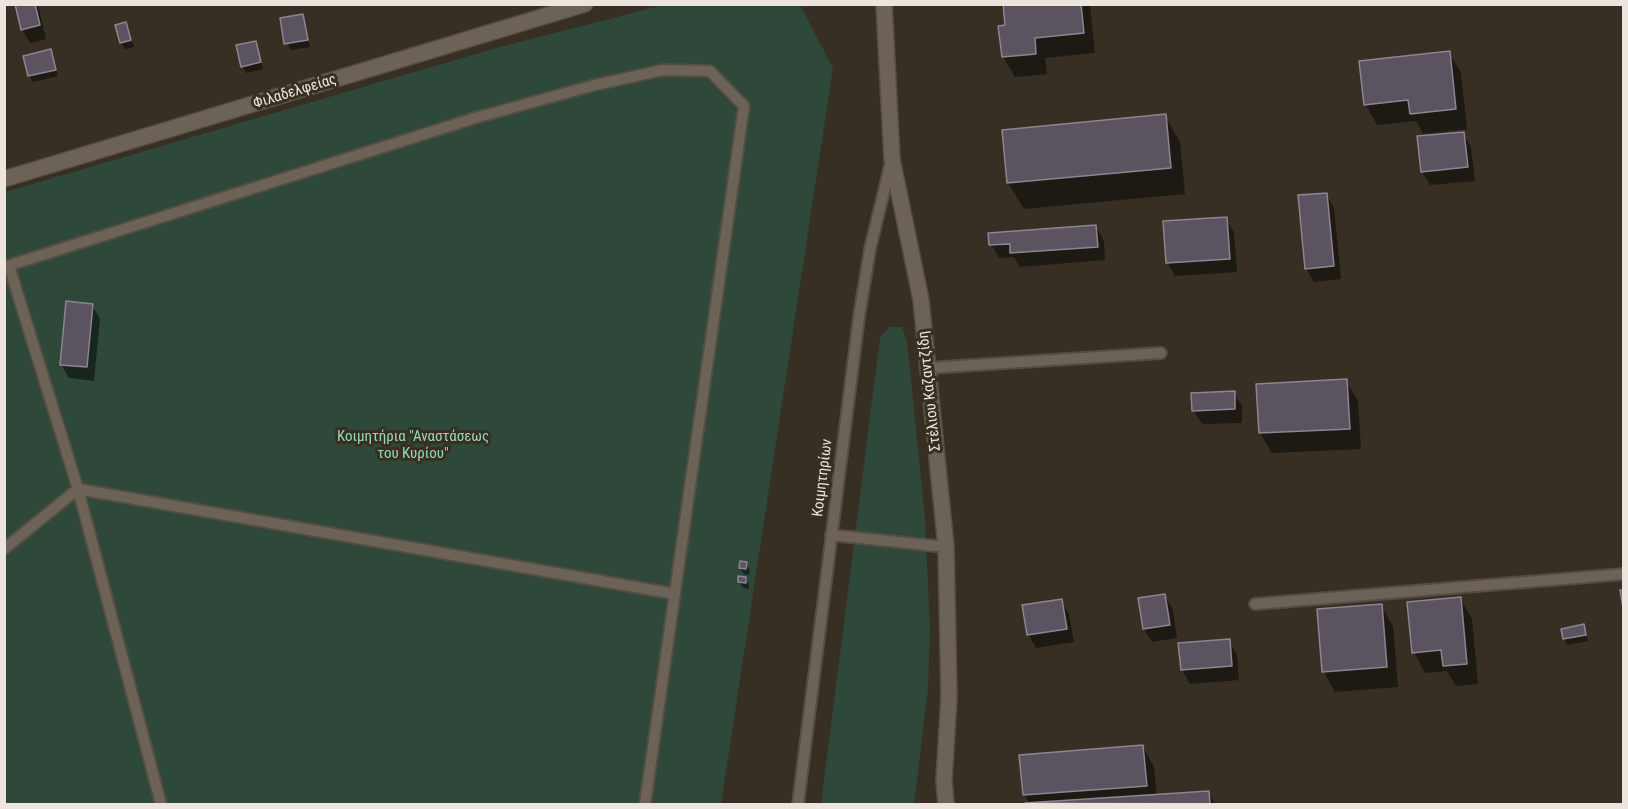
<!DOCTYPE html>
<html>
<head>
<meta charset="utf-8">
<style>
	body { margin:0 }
	#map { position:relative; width:1628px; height:809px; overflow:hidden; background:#382f24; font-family:"Roboto Condensed",sans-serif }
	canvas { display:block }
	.frame { position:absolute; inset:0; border:6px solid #ebe5de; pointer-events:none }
</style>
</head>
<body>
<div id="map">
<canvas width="1628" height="809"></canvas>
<div class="frame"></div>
</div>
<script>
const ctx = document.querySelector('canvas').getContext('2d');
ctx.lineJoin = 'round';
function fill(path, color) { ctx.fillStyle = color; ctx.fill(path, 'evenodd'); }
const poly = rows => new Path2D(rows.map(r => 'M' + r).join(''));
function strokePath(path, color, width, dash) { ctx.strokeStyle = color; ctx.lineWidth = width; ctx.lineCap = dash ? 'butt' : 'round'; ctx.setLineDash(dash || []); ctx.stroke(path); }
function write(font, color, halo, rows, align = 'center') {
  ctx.font = font + ' "Roboto Condensed",sans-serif'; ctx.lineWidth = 6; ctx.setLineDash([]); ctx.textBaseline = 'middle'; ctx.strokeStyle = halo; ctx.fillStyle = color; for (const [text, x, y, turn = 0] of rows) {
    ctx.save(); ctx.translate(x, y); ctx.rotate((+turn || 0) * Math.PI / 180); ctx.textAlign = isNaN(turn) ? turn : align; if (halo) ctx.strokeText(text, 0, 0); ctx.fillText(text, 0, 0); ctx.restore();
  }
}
fill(poly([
	[664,5,800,5,833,68,721,804,5,804,5,192,496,48],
	[889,327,902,327,907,341,925,518,930,629,928,689,914,804,821,804,880,338]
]), '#2e483a');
fill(poly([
	[16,4,38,4,46,39,30,43,22,29],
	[1000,4,1090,4,1095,53,1045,58,1047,74,1015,77,1003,57,1006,27,1005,14],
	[302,16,310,47,290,50,281,19],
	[132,41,134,47,125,49,122,44],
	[255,43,263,69,246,73,242,66],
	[50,51,58,76,33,82,29,75],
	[1449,52,1461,73,1467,129,1423,134,1416,121,1377,125,1366,105],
	[1165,116,1180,142,1185,194,1024,209,1008,183,1003,131],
	[1463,133,1471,147,1475,181,1430,185,1422,171],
	[1326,194,1334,208,1341,279,1314,282,1306,268],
	[1226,219,1234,232,1237,272,1175,276,1167,262],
	[1096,227,1104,241,1105,260,1020,267,1014,257,999,258,991,244],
	[92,305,100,319,94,381,69,378,61,364],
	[1346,381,1358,401,1361,449,1272,453,1260,433],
	[1234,393,1242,406,1242,423,1202,424,1194,411],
	[746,564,750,570,749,575,744,574,740,568],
	[746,578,749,585,749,589,743,588,739,581],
	[1165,596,1173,610,1177,638,1152,642,1144,629],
	[1461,599,1472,619,1478,684,1456,686,1447,671,1425,673,1414,652],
	[1061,600,1069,614,1074,642,1036,648,1028,634],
	[1381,605,1393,626,1398,687,1335,692,1324,672],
	[1583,626,1588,641,1568,645,1564,639],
	[1229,641,1237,655,1239,680,1190,684,1182,670],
	[1143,747,1154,767,1157,796,1208,792,1215,804,1027,804,1030,804,1024,794]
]), '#0007');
const building = poly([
	[15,4,35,4,40,25,21,30,15,4],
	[1003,4,1081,4,1084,33,1035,38,1036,54,1002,57,998,26,1005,25,1003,4],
	[303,14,308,40,284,44,280,18,303,14],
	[126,22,131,40,120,43,115,25,126,22],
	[256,41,261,62,241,67,236,45,256,41],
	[51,49,56,70,28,76,23,56,51,49],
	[1450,51,1456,109,1410,114,1408,100,1364,105,1359,61,1450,51],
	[1166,114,1171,168,1007,183,1002,130,1166,114],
	[1464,132,1468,167,1421,172,1417,136,1464,132],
	[1327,193,1334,266,1305,269,1298,195,1327,193],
	[1227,217,1230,259,1166,263,1163,221,1227,217],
	[1096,225,1098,247,1010,253,1010,244,989,245,988,233,1096,225],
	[66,301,93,304,87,367,60,365,66,301],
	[1347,379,1350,429,1259,433,1256,384,1347,379],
	[1235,391,1235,409,1192,411,1191,393,1235,391],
	[740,561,747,562,746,569,739,568,740,561],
	[738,576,746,577,746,583,738,582,738,576],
	[1620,590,1624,590,1624,614,1620,590],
	[1165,594,1170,625,1143,629,1138,598,1165,594],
	[1461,597,1467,664,1443,666,1441,650,1412,653,1407,602,1461,597],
	[1062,599,1067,629,1027,635,1022,605,1062,599],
	[1382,604,1387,667,1322,672,1317,609,1382,604],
	[1584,624,1586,635,1563,639,1561,629,1584,624],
	[1230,639,1232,666,1181,670,1178,643,1230,639],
	[1143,745,1147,786,1023,795,1019,755,1143,745],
	[1209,791,1210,804,1025,803,1209,791]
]);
fill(building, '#5b5360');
strokePath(building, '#8d8592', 1.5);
const lane = poly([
	[9,266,78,489,161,804],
	[4,267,475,118,595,85,663,70,710,71,744,106,645,804],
	[928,368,1161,353],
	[831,535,946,547],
	[4,549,78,489,675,594],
	[1255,604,1624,574],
	[798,804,859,317,870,249,891,162]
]);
const street = poly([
	[4,179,585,4]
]);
const secondary = poly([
	[884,4,892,159,921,300,946,547,949,697,944,780,946,804]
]);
strokePath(lane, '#544d43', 14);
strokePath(street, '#544d43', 18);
strokePath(secondary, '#544d43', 18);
strokePath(lane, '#6c6257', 10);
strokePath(street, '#6c6257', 15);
strokePath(secondary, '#6c6257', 15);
write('15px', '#ebe5de', '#382f24', [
	["Φιλαδελφείας",295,92,-17],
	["Στέλιου Καζαντζίδη",930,391,-96],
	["Κοιμητηρίων",823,478,-83]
]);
write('15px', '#94dbb4', '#382f24', [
	["Κοιμητήρια \"Αναστάσεως",413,437],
	["του Κυρίου\"",413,454]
]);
</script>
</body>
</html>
